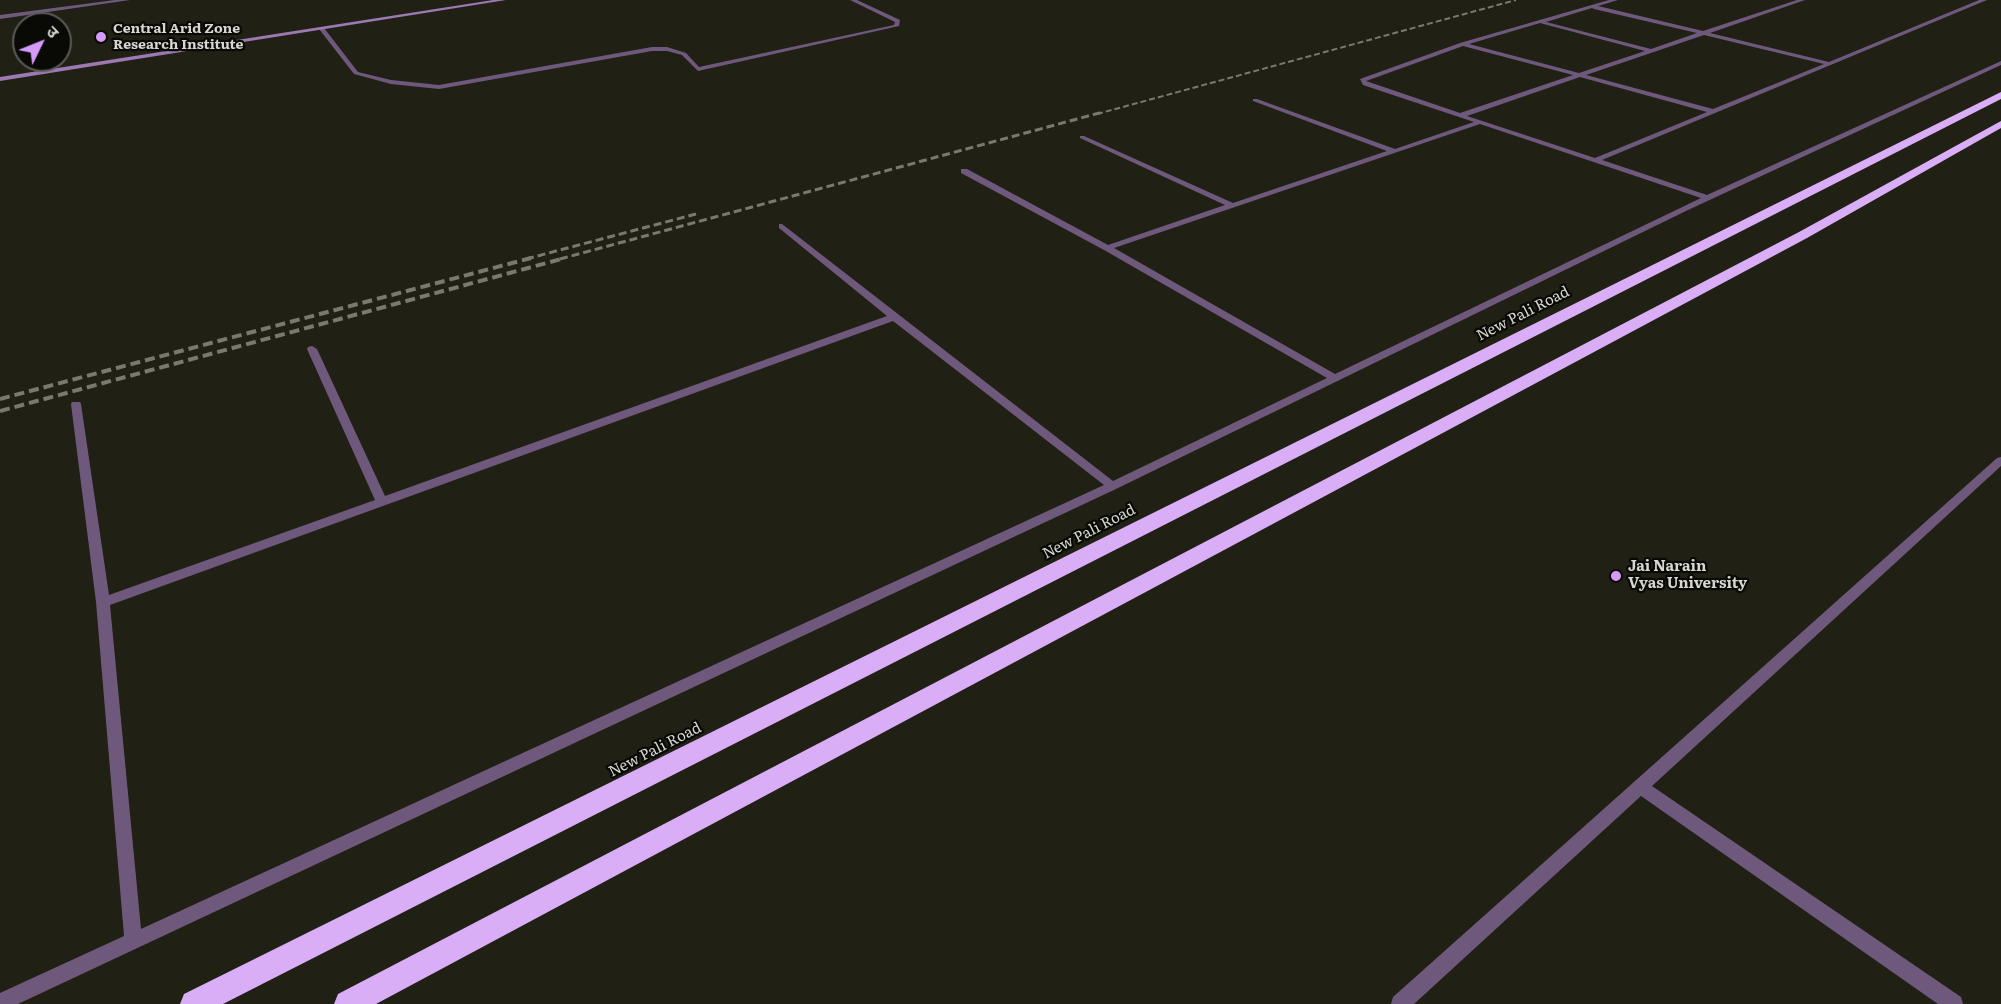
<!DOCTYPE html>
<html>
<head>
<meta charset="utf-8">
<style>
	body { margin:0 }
	#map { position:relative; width:2001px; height:1004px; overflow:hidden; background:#202015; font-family:Literata,"Noto Sans Devanagari",serif }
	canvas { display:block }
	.north { position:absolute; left:12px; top:12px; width:60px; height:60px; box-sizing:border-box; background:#090905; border:2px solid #5b5b56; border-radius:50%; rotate:47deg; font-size:16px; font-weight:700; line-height:24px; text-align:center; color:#d7d6d0 }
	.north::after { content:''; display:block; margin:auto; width:21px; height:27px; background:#d69bfa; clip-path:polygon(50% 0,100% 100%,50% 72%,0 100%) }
</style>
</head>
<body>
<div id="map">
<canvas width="2001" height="1004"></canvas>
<div class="north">उ</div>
</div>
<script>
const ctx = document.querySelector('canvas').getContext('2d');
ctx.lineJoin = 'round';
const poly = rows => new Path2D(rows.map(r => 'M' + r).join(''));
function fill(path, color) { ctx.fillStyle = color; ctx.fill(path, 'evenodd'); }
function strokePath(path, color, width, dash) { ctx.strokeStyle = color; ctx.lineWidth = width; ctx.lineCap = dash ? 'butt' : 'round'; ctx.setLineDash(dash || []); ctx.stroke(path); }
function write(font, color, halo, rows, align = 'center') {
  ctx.font = font + ' Literata,serif'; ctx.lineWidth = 4.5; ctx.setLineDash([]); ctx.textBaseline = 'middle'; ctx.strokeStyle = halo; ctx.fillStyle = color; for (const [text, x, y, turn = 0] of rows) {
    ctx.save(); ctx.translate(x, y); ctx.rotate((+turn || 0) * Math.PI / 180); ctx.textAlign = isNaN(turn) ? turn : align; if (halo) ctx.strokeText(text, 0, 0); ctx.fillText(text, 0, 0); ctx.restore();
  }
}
fill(poly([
	[850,0,857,0,900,20,899,26,698,71,682,55,667,51,652,51,439,89,391,84,354,74,319,29,324,28,358,72,391,80,439,85,652,47,667,47,686,53,699,67,894,25,895,22,850,0],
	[2001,457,2001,466,1652,786,1961,997,1963,1004,1938,1004,1641,796,1414,1004,1391,1004,1393,997,1997,458,2001,457]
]), '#6e597c');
fill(poly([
	[115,0,130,0,0,19,0,15,115,0],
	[1609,0,1618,0,1598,6,1703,31,1797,0,1805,0,1710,33,1829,62,1979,0,1987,0,1602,160,1707,195,1999,62,2001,61,2001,65,1688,210,1116,489,18,1004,0,1004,0,993,124,936,96,602,71,404,72,402,80,402,81,404,109,595,375,500,307,349,308,347,312,346,317,349,385,496,887,316,779,228,779,224,782,224,1113,481,1327,378,1104,250,961,173,961,169,967,169,1108,245,1225,205,1080,138,1080,136,1084,136,1233,203,1387,151,1253,101,1253,99,1257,99,1395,149,1474,122,1363,85,1360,79,1460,43,1609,0],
	[1592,8,1594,9,1697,33,1651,49,1546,22,1592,8],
	[1540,23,1645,51,1579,73,1469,44,1540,23],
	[1704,35,1824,64,1713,109,1586,75,1704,35],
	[1463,46,1573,75,1460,113,1366,81,1463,46],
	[1580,77,1707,112,1595,158,1467,116,1580,77],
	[1480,124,1701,198,1335,374,1114,248,1480,124],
	[893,321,1104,485,141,929,110,605,893,321]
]), '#6e597c');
fill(poly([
	[493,0,506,0,0,81,0,77,493,0]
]), '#9c79b2');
fill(poly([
	[2001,92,2001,99,223,1004,180,1004,184,994,2001,92],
	[2001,121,2001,128,1807,238,376,1004,334,1004,338,994,1799,232,2001,121]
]), '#daaef6');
strokePath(poly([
	[1097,114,1516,0]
]), '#797970', 2, [6, 3]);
strokePath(poly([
	[526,259,696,214],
	[560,259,1103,112]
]), '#797970', 3, [8, 4]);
strokePath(poly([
	[0,399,531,258],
	[0,411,565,258]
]), '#797970', 4, [10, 5]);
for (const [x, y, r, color] of [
	[101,37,6,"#d69bfa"],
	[1616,576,6,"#d69bfa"]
]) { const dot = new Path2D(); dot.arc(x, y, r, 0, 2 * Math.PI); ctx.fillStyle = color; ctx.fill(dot); strokePath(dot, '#090905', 2); }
write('bold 14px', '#d7d6d0', '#090905', [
	["Central Arid Zone",113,29],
	["Research Institute",113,45]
], 'left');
write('15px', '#d7d6d0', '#090905', [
	["New Pali Road",1523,314,-27],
	["New Pali Road",1089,532,-27],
	["New Pali Road",655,750,-27]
]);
write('bold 15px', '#d7d6d0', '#090905', [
	["Jai Narain",1628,567],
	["Vyas University",1628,584]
], 'left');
</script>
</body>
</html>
